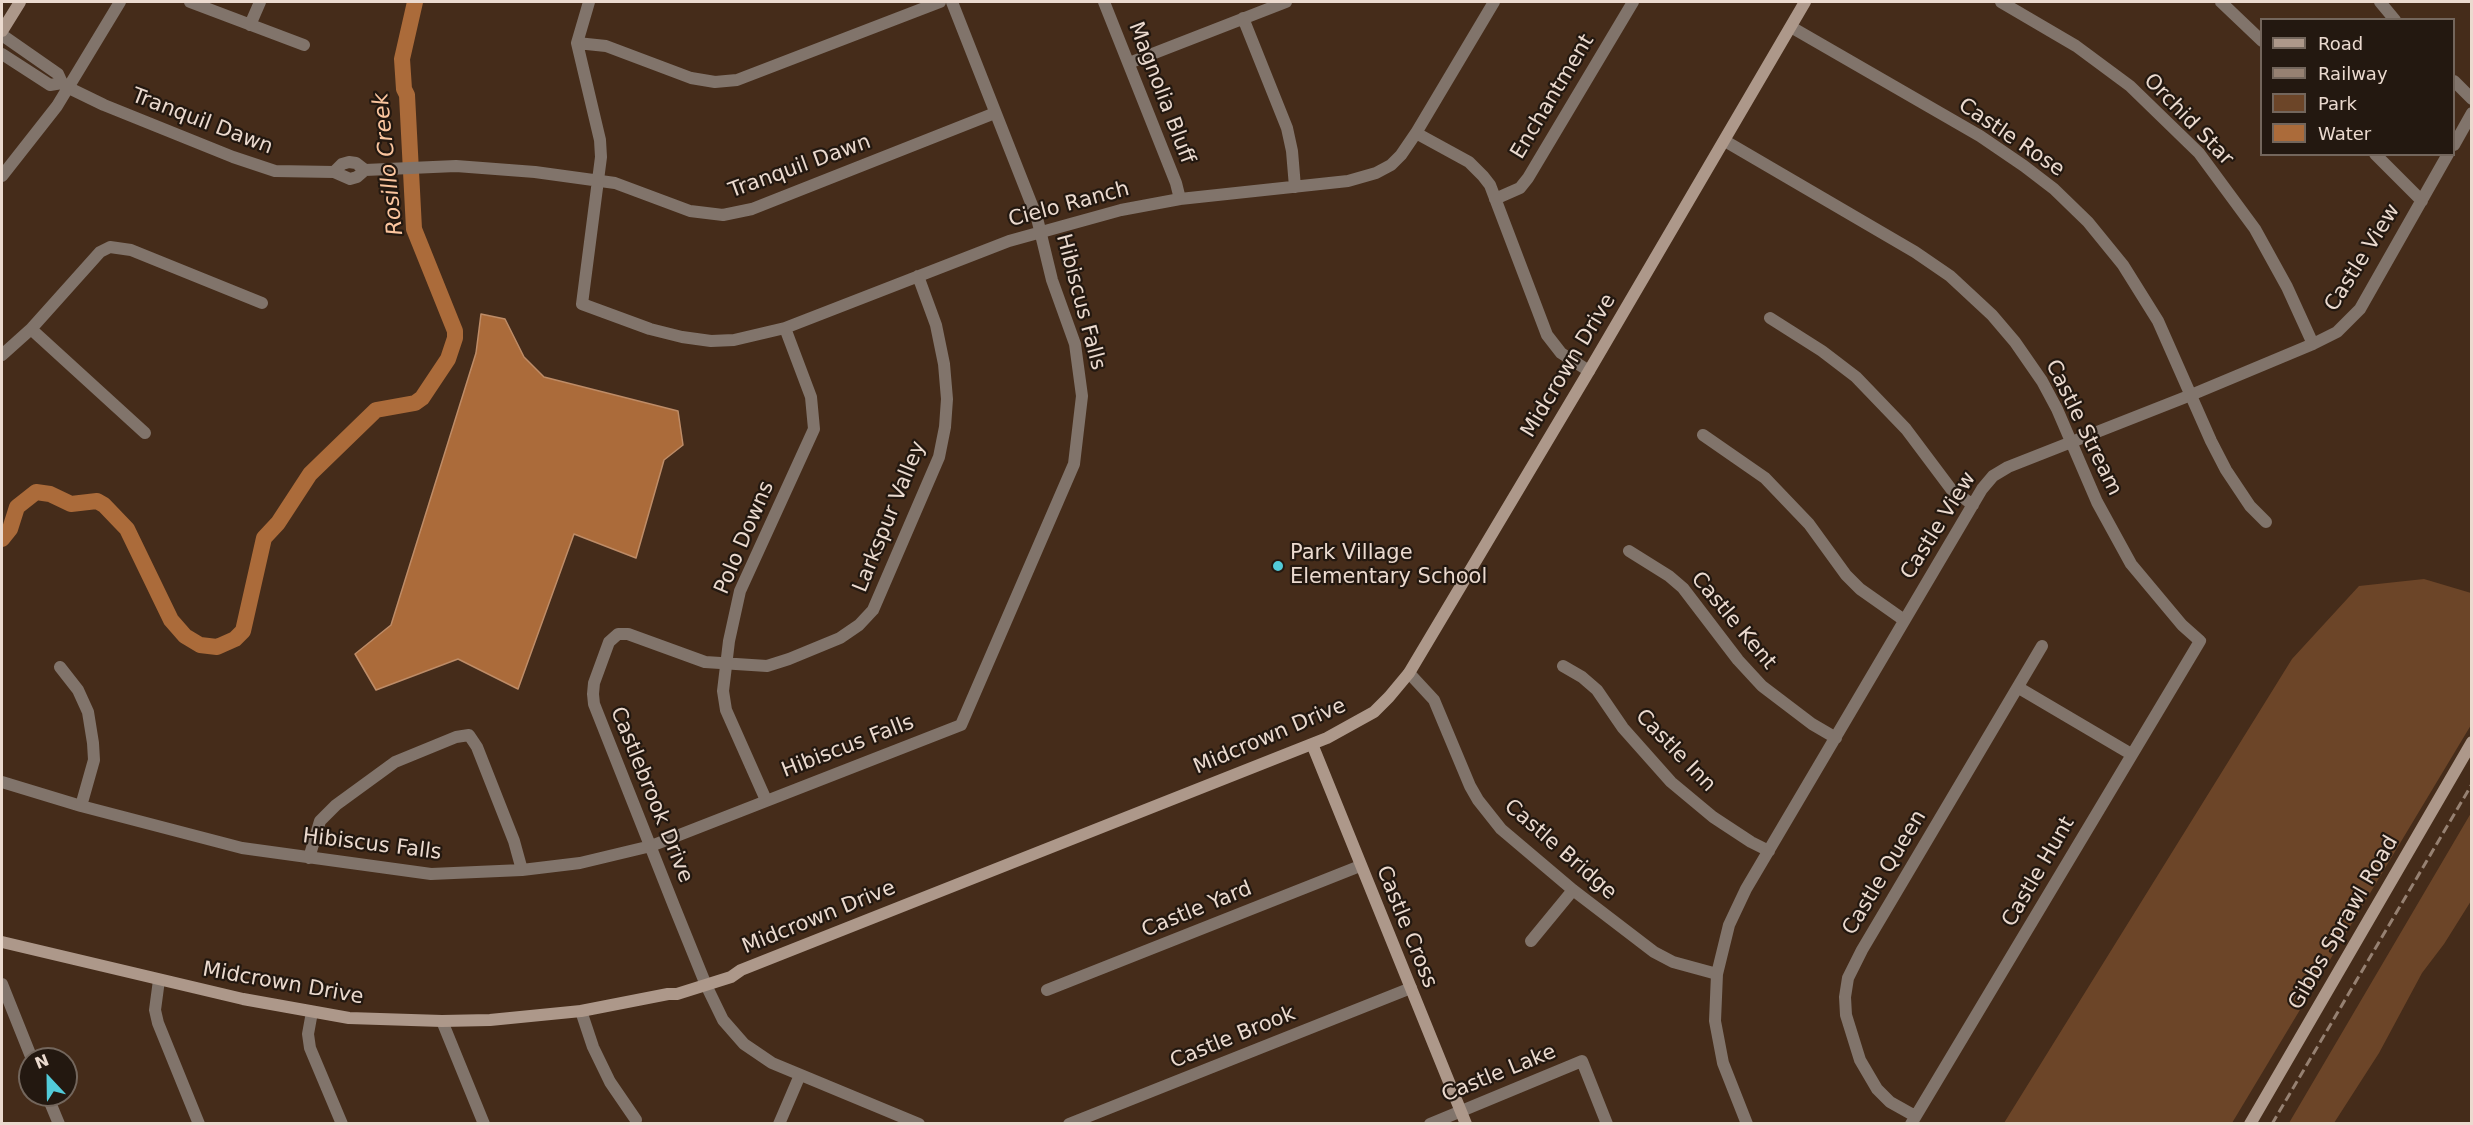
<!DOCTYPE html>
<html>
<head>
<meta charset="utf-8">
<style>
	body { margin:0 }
	#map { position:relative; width:2473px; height:1125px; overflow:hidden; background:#452c1a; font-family:"DejaVu Sans",sans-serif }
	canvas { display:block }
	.frame { position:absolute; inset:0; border:3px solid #ebdacf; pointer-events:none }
	.legend { position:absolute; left:2260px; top:18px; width:195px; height:138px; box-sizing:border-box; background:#231810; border:2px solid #73665c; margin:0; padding:8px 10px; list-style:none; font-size:18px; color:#ebdacf }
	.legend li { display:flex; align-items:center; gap:12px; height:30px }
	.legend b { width:30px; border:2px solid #73665c }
	.north { position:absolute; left:18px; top:1047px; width:60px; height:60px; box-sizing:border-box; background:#231810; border:2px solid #73665c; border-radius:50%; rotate:338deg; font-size:16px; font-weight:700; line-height:24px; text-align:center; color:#ebdacf }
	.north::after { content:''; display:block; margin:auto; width:21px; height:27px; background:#52cbd9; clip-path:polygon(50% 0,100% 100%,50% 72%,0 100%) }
</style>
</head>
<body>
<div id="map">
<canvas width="2473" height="1125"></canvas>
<div class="frame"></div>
<ul class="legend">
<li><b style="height:8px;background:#ad988a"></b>Road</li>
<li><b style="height:8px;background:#968172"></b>Railway</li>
<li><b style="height:16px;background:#6c4528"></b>Park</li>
<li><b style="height:16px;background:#ab6b3a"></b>Water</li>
</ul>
<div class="north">N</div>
</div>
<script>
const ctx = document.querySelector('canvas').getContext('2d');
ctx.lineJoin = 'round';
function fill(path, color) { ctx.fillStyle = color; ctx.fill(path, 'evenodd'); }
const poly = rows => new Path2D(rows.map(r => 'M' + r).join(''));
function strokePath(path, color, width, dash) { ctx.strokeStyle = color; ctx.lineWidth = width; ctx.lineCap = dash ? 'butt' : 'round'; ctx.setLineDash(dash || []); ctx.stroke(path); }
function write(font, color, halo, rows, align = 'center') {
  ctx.font = font + ' "DejaVu Sans",sans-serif'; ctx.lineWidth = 4.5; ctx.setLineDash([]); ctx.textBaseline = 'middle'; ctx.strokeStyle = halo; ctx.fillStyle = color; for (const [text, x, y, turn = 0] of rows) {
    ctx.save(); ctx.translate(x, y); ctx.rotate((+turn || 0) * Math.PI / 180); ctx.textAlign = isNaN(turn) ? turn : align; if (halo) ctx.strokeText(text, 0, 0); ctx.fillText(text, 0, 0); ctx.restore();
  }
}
fill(poly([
	[2424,579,2471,593,2471,725,2232,1123,2004,1123,2292,659,2359,586],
	[2471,813,2471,901,2444,944,2422,973,2379,1053,2334,1123,2289,1123]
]), '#6c4528');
const water = poly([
	[481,314,505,319,524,357,544,377,678,411,683,445,664,460,636,558,574,534,518,689,458,659,376,690,355,654,391,625,476,353,481,314]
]);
fill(water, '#ab6b3a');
strokePath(water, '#be8c67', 1.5);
strokePath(poly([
	[2,539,10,529,17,507,36,492,50,494,71,504,97,501,104,505,127,529,171,620,185,636,200,645,217,647,235,639,243,631,264,538,278,523,310,474,376,410,415,403,422,398,448,359,455,338,455,331,414,229,407,95,404,89,402,59,415,2]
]), '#ab6b3a', 16);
strokePath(poly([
	[190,2,304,45],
	[589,2,577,43,600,140,601,157,582,304,650,329,682,337,711,341,734,340,785,328,1009,241,1121,210,1180,199,1348,181,1376,173,1391,165,1401,155,1416,133,1494,2],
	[1104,2,1176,183,1180,199],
	[2001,2,2076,46,2130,86,2199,153,2255,229,2287,287,2313,344],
	[2221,2,2262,41],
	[2380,2,2395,20],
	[1243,18,1287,128,1292,151,1295,187],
	[250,25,260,2],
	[1791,27,1980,136,2024,166,2054,189,2088,222,2123,265,2158,321,2211,441,2226,470,2250,506,2266,522],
	[2,35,58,74,62,83,69,88,104,105,233,157,275,171,334,172,350,179,357,177,365,170,456,166,535,172,615,183,690,211,723,215,752,209,995,113],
	[577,43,606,46,691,78,715,82,737,80,940,2],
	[2,54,50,85,62,83],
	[1129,63,1286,2],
	[2454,81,2472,99],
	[1416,133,1469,162,1483,176,1490,185,1547,335,1561,353,1589,371],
	[1725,141,1915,252,1950,276,1992,315,2015,342,2042,381,2057,409,2097,502,2131,564,2182,625,2200,641,1911,1124],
	[2454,145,2472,113],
	[2375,154,2422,201],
	[334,172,342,164,349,162,356,163,365,170],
	[2,176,57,106,120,2],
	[1495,199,1520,188,1528,178,1633,2],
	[918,276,936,325,944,364,947,399,945,427,939,457,873,610,859,625,840,638,789,659,767,666,705,662,628,634,618,634,609,642,594,683,593,694,594,704,674,906,706,985,723,1020,744,1044,772,1063,919,1124],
	[1770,318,1822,351,1856,377,1906,429,1951,489,1973,505],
	[31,329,145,433],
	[2,355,31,329,100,252,110,247,131,250,262,303],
	[1703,435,1765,478,1809,524,1846,575,1860,589,1904,620],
	[1629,551,1669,576,1683,588,1738,660,1762,686,1812,724,1836,738],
	[1563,666,1582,677,1597,690,1623,728,1671,782,1713,817,1751,842,1769,851],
	[60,667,78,690,88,712,93,743,94,760,81,806],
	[1409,673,1434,700,1470,786,1478,800,1501,829,1573,890,1654,952,1673,962,1717,974],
	[2019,688,2131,754],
	[2,782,81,806,242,848,431,874,522,870,580,863,651,846,961,725,1074,464,1082,396,1075,344,1052,280,1037,218,952,2],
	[766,800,726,710,723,691,729,641,740,591,814,429,811,397,785,328],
	[309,858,320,821,336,805,395,762,456,737,469,735,477,747,514,841,522,870],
	[1531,941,1573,890],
	[159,980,155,1010,158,1023,199,1124],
	[2,984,32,1059],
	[1047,990,1360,866],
	[581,1011,593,1047,610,1082,636,1120],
	[312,1012,308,1034,310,1048,342,1124],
	[442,1021,484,1124],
	[47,1095,59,1124],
	[1915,1116,1890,1102,1877,1089,1860,1060,1846,1015,1845,997,1848,978,1862,950,2042,646],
	[779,1124,800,1075],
	[1069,1124,1411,988],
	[1430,1124,1582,1061,1607,1124],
	[1747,1124,1723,1063,1715,1021,1717,974,1729,925,1746,889,1982,489,1993,476,2008,467,2191,395,2313,344,2337,332,2360,309,2448,154]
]), '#81746b', 12);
strokePath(poly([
	[2,31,20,2],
	[1312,744,1466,1124],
	[2,942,243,999,349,1018,442,1021,490,1020,581,1011,668,994,677,994,731,977,741,970,1327,738,1374,712,1389,697,1409,673,1589,371,1805,2],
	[2250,1124,2472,742]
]), '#ad988a', 12);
strokePath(poly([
	[2272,1124,2472,784]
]), '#968172', 3, [9, 4.5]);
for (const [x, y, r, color] of [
	[1278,566,6,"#52cbd9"]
]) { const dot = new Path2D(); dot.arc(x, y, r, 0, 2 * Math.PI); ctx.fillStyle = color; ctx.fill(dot); strokePath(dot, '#231810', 2); }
write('21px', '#ebdacf', '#231810', [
	["Magnolia Bluff",1161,93,69],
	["Enchantment",1553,97,-59],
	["Orchid Star",2188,120,46],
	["Tranquil Dawn",202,122,21],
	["Castle Rose",2011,138,34],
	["Tranquil Dawn",800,167,-20],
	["Cielo Ranch",1069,205,-15],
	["Castle View",2363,258,-58],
	["Hibiscus Falls",1080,302,75],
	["Midcrown Drive",1569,366,-59],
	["Castle Stream",2083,428,64],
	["Larkspur Valley",890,517,-68],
	["Castle View",1939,526,-58],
	["Polo Downs",745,538,-67],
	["Castle Kent",1733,621,50],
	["Midcrown Drive",1270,737,-23],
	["Hibiscus Falls",848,747,-21],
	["Castle Inn",1675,751,46],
	["Castlebrook Drive",651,795,68],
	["Hibiscus Falls",372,845,7],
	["Castle Bridge",1560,850,41],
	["Castle Hunt",2039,872,-60],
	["Castle Queen",1885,873,-59],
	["Castle Yard",1197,910,-22],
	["Midcrown Drive",819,918,-22],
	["Gibbs Sprawl Road",2344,923,-60],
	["Castle Cross",1406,927,68],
	["Midcrown Drive",283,984,10],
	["Castle Brook",1233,1038,-22],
	["Castle Lake",1499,1074,-22]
]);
write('21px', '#ebdacf', '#231810', [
	["Park Village",1290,554],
	["Elementary School",1290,578]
], 'left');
write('italic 22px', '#fbc59e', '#231810', [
	["Rosillo Creek",389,164,-96]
]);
</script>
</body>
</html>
